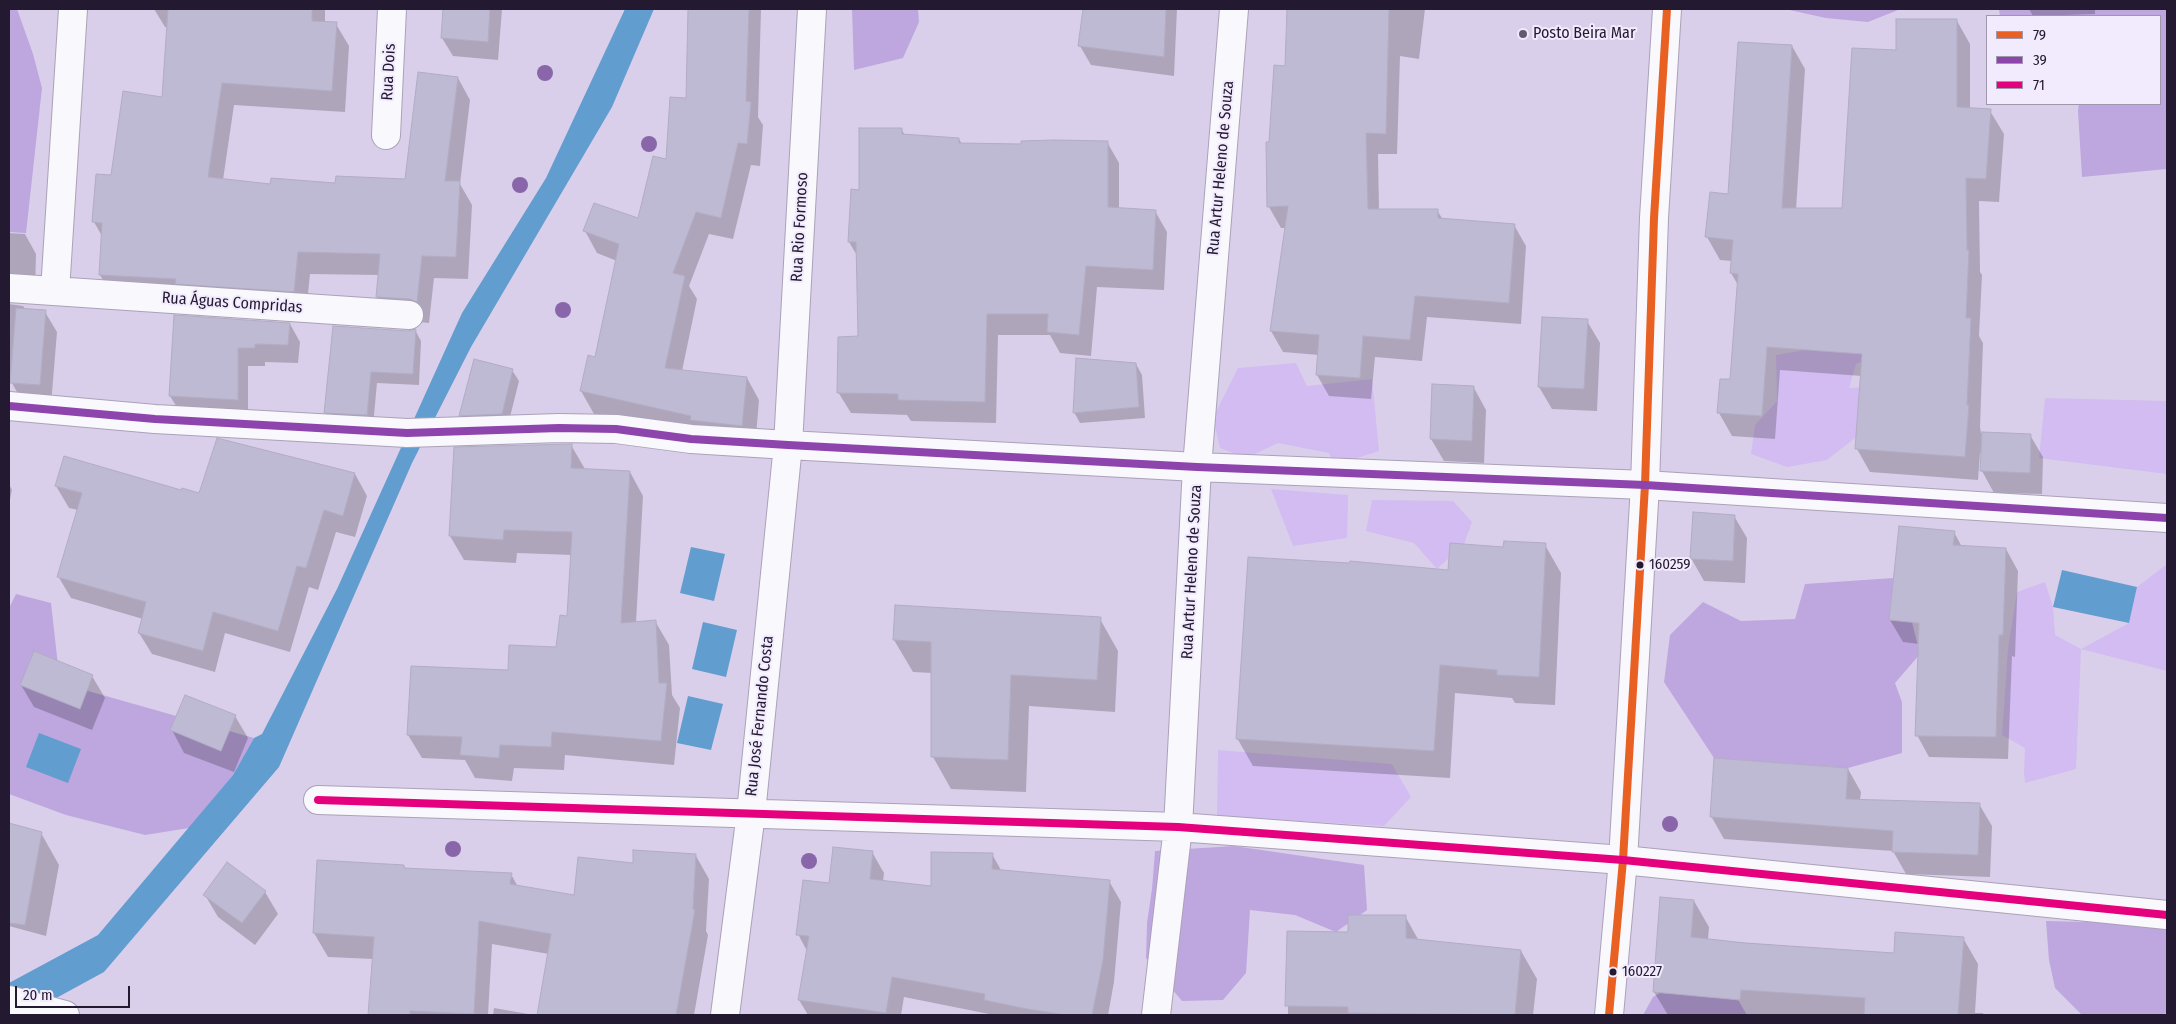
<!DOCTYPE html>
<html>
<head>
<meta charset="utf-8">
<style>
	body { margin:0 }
	#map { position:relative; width:2176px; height:1024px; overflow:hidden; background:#dacfea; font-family:"Fira Sans Condensed",sans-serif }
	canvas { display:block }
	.frame { position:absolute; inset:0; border:10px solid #231930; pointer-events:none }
	.legend { position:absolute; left:1986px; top:15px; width:175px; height:90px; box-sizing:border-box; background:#f2ebfe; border:1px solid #9f97ac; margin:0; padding:6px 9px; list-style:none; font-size:15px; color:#231930 }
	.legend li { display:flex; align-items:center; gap:10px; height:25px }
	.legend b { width:25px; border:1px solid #9f97ac }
	.scale { position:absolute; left:15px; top:986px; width:115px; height:22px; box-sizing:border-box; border:2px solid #231930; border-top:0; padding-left:6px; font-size:15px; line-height:18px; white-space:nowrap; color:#231930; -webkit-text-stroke:4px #f2ebfe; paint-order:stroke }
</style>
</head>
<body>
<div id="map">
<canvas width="2176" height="1024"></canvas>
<div class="frame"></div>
<ul class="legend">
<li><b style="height:6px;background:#e86123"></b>79</li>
<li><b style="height:6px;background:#8e44ad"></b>39</li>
<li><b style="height:6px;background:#e5007d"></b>71</li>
</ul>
<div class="scale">20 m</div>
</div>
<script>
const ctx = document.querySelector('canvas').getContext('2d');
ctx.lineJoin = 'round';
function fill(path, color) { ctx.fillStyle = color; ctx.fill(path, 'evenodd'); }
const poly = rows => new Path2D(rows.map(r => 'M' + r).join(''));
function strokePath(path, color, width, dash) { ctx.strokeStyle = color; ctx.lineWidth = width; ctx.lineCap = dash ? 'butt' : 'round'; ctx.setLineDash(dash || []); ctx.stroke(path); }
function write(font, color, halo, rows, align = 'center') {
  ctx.font = font + ' "Fira Sans Condensed",sans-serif'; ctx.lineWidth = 4; ctx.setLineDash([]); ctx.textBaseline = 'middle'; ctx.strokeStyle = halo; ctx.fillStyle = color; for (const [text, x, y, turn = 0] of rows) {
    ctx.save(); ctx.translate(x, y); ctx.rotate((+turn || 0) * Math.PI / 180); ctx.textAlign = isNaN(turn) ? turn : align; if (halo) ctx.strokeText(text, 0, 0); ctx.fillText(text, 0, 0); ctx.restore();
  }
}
fill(poly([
	[1864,340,1864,361,1856,364,1849,388,1868,387,1865,430,1827,460,1787,467,1751,454,1755,425,1777,401,1776,355],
	[1296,363,1307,386,1372,379,1379,451,1335,465,1329,453,1278,443,1246,458,1220,448,1213,418,1238,368],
	[2045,398,2167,401,2167,474,2039,458],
	[1271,489,1348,495,1347,538,1293,546],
	[1372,500,1453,501,1472,522,1464,544,1437,569,1414,543,1366,531],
	[2167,564,2167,671,2081,649,2076,769,2025,783,2024,772,2025,748,2002,735,2008,648,2017,592,2045,582,2053,607,2055,635,2081,649,2129,623,2137,587],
	[1218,750,1392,764,1411,797,1384,826,1217,816]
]), '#d2bcf1');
fill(poly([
	[9,9,17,9,33,54,42,88,26,233,9,232],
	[852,9,918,9,919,22,903,58,854,70],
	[1785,9,1898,9,1898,10,1868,22,1826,18],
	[1999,9,2167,9,2167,169,2082,177,2078,111,2079,104,2160,104,2160,16,2000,16],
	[1908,577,1910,614,1920,654,1895,683,1902,702,1902,753,1848,768,1714,758,1664,682,1670,635,1703,602,1741,621,1795,619,1805,584],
	[16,594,51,603,60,683,254,738,233,775,189,828,145,835,66,815,9,794,9,608],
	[1234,846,1364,865,1367,910,1336,932,1295,915,1250,910,1246,973,1223,1000,1182,1001,1146,958,1147,923,1152,889,1155,851],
	[2046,921,2167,924,2167,1013,2160,1015,2082,1015,2055,988,2049,960],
	[1687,977,1733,991,1747,1015,1643,1015,1653,997]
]), '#bea6df');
fill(poly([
	[625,9,654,9,612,107,471,347,412,463,279,767,104,972,25,1015,9,1015,9,983,98,935,233,775,254,738,262,734,337,589,462,313,546,178],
	[691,547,725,554,714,601,680,593],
	[2062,570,2137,587,2129,623,2053,607],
	[703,622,737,630,726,677,692,669],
	[688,696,723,704,711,750,677,743],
	[39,733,81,749,68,783,26,767]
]), '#629dcf');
fill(poly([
	[154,9,325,9,325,23,336,24,349,46,345,112,234,105,223,180,271,185,336,184,406,180,458,78,470,100,460,184,472,205,468,279,434,278,429,323,390,319,377,297,380,275,310,274,306,313,113,297,100,275,102,236,94,222,112,177,164,98,168,27,165,27],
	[444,9,502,9,498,60,453,56,442,38],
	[689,9,761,9,758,117,763,125,760,166,751,165,733,239,709,234,689,286,697,299,682,371,747,378,759,400,755,448,594,414,581,391,596,358,617,261,597,253,585,231,639,220,667,161,687,99],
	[1084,9,1177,9,1174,76,1091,65,1080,46],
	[1289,9,1425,9,1419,59,1400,56,1397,154,1378,154,1379,210,1437,210,1443,220,1514,225,1526,246,1521,324,1427,317,1422,361,1375,357,1371,399,1329,396,1317,375,1319,355,1283,352,1271,331,1286,228,1281,228,1269,207,1271,143,1287,67],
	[2029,9,2095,9,2095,14,2033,16],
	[1957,21,1970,44,1970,109,1990,111,2004,134,1999,202,1979,201,1980,272,1982,275,1979,336,1983,343,1980,427,1981,433,2030,435,2043,457,2042,494,1994,493,1982,471,1982,453,1980,453,1978,480,1870,472,1857,449,1862,376,1780,370,1775,439,1732,436,1719,413,1731,381,1738,285,1731,273,1732,261,1720,260,1707,237,1729,195,1792,46,1805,69,1796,210,1843,210,1897,51],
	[901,129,905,135,959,139,962,144,1022,145,1107,142,1119,163,1119,209,1155,211,1167,232,1164,290,1097,287,1091,356,1060,353,1050,335,998,335,996,423,911,421,907,415,851,413,838,392,859,337,858,257,849,242,861,191],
	[9,233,25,234,36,254,35,293,9,298],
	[9,304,23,306,26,310,45,312,57,332,51,405,23,403,12,383,12,379,9,379],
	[175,316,290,324,300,342,298,363,265,362,265,366,248,366,248,418,181,414,170,396],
	[1587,321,1600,343,1597,411,1552,409,1539,387],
	[415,330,421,341,419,385,377,383,373,426,332,423,325,412,408,332],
	[1136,364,1142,375,1145,418,1080,423,1074,412],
	[512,370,519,381,508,425,467,426,460,415],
	[1474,388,1486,410,1484,463,1444,461,1431,439],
	[571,445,585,469,630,472,643,496,636,623,655,621,669,645,672,695,680,708,674,765,565,755,564,770,514,768,512,781,475,778,465,760,422,758,408,735,509,672,557,648,568,617,572,555,517,553,516,563,464,560,450,536,456,448],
	[355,474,367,496,355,537,336,532,318,590,309,587,290,652,225,633,215,672,152,654,139,633,143,619,71,598,58,576,78,510,69,508,56,486,182,492,200,495],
	[9,484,12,490,9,504],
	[1734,516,1747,538,1745,583,1704,581,1691,558],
	[1954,532,1962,547,2006,549,2018,571,2015,657,2012,656,2008,759,1929,757,1917,735,1919,644,1903,642,1890,620],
	[1545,545,1561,573,1555,705,1515,703,1512,698,1455,693,1450,778,1253,766,1237,738,1350,565,1449,571,1504,548],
	[1100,619,1118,651,1115,712,1029,706,1026,792,951,789,933,757,933,673,913,672,894,640],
	[92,676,105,698,92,730,34,707,21,685],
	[235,716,248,738,234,772,184,753,172,730],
	[1848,769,1861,792,1860,800,1979,804,1992,826,1990,877,1906,874,1893,851,1724,839,1711,816],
	[9,825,41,833,59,865,46,936,9,926],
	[872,852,884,873,883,882,933,887,992,854,1002,872,1109,881,1121,902,1114,982,1108,1015,994,1015,904,997,901,1015,808,1015,799,1000,807,951,798,934,830,884],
	[696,856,709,879,706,931,708,935,694,1015,538,1015,549,954,492,944,488,1015,369,1015,373,959,328,957,314,933,318,861,404,866,405,869,511,874,518,887,575,896,634,864],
	[265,892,278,914,255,945,218,917,205,895],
	[1694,901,1709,927,1708,940,1895,954,1963,938,1978,964,1975,1013,1983,1013,1984,1015,1668,1015,1654,992],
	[1405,916,1419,941,1521,951,1537,979,1533,1015,1288,1015,1288,932,1349,934],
	[494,1008,534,1015,493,1015]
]), '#0003');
const building = poly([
	[168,9,312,9,312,21,337,22,332,91,222,83,208,177,270,184,271,178,335,183,336,176,405,179,418,72,458,77,445,181,460,181,456,257,422,256,417,302,410,299,376,297,380,254,298,252,294,292,175,284,176,279,99,275,102,223,92,222,96,174,111,175,123,91,162,97,168,9],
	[443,9,490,9,488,42,441,38,443,9],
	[688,9,749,9,746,101,751,102,747,144,738,143,721,218,696,212,673,273,685,276,665,368,747,377,742,426,690,420,691,416,580,391,588,355,595,357,619,244,583,231,594,203,638,218,653,156,666,159,670,97,686,98,688,9],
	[1083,9,1166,9,1164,57,1078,46,1083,9],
	[1287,9,1389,9,1386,134,1366,133,1368,209,1438,209,1438,218,1515,224,1509,303,1415,296,1410,340,1363,336,1360,378,1316,375,1319,335,1270,331,1288,206,1267,207,1266,142,1269,142,1274,65,1285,66,1287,9],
	[1896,19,1957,19,1957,107,1991,109,1986,179,1966,178,1967,250,1969,250,1966,318,1971,318,1967,405,1969,405,1965,457,1855,449,1862,354,1767,347,1762,416,1717,413,1720,379,1730,379,1738,274,1730,273,1733,240,1705,237,1710,192,1728,194,1738,42,1792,45,1782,208,1842,208,1852,48,1896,50,1896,19],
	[859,128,902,128,902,134,959,138,959,143,1021,144,1021,141,1054,140,1108,141,1108,207,1156,210,1153,270,1086,266,1079,335,1047,332,1048,314,987,314,985,402,898,400,898,394,837,393,838,337,858,336,856,242,848,242,851,189,859,190,859,128],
	[16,308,46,310,40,385,10,383,16,308],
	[174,315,290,323,288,345,255,344,255,348,238,348,238,400,169,396,174,315],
	[1542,317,1588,319,1584,389,1538,387,1542,317],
	[333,326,408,331,416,329,413,374,371,372,367,415,324,413,333,326],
	[1076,358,1136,363,1139,407,1073,413,1076,358],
	[474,359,513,369,502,414,459,416,474,359],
	[1432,384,1474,386,1472,441,1430,439,1432,384],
	[1982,432,2031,434,2030,473,1980,471,1982,432],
	[217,438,355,473,343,516,324,510,306,568,297,566,278,631,213,612,203,651,138,633,146,602,57,577,82,493,55,486,64,456,181,490,182,488,199,493,217,438],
	[572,444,571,468,630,471,621,623,656,620,659,683,667,683,661,741,552,732,551,747,500,745,499,758,460,755,462,737,407,735,411,666,508,670,509,645,556,647,560,615,567,616,572,532,504,530,503,540,449,536,454,447,572,444],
	[1693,512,1735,515,1733,561,1690,559,1693,512],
	[1899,526,1955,531,1953,545,2006,548,2003,635,1999,635,1996,737,1915,736,1919,623,1889,620,1899,526],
	[1504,541,1546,543,1539,677,1497,675,1497,670,1440,665,1434,751,1236,739,1248,557,1349,563,1350,561,1448,570,1450,543,1503,547,1504,541],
	[895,605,1101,617,1097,680,1011,675,1008,760,931,757,931,642,893,640,895,605],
	[34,651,93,675,80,709,20,685,34,651],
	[185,695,236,715,221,751,170,730,185,695],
	[1714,758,1848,768,1846,799,1980,803,1978,855,1892,852,1893,831,1710,817,1714,758],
	[9,823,42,832,25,925,9,923,9,823],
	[833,847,873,851,870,879,931,886,931,852,993,853,992,869,1110,880,1103,960,1092,1015,1066,1015,1027,1009,984,1000,985,994,892,977,886,1013,798,1000,809,936,796,935,803,880,829,883,833,847],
	[633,850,696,854,693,909,695,910,676,1015,537,1015,551,934,479,921,474,1014,410,1011,410,1015,368,1015,374,937,313,933,317,860,404,865,404,868,512,873,510,884,574,895,578,857,633,863,633,850],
	[227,862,266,891,242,923,203,895,227,862],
	[1660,897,1694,900,1691,937,1745,943,1894,953,1895,932,1964,937,1958,1015,1864,1015,1865,998,1741,990,1740,1000,1653,992,1660,897],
	[1348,915,1406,915,1406,938,1521,950,1515,1015,1348,1013,1348,1007,1285,1006,1287,931,1348,932,1348,915]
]);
fill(building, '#bfbad3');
strokePath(building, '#b1acc4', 1);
const minor = poly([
	[386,135,392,9],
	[9,288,409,315],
	[55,291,73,9],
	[9,406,155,419,407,433,559,428,616,429,691,439,788,445,1197,467,1645,485,2167,518],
	[318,800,1178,827,1623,860,2167,915],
	[9,1000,65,1015],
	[725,1015,751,813,788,445,812,9],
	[1156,1015,1178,827,1197,467,1234,9]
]);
const major = poly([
	[1609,1015,1623,860,1645,485,1654,218,1667,9]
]);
strokePath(minor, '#aba1b8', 30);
strokePath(major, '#aba1b8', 30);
strokePath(minor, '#f9f8fc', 28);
strokePath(major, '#f9f8fc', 28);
strokePath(poly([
	[1609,1015,1623,860,1645,485,1654,218,1667,9]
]), '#e86123', 8);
strokePath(poly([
	[9,406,155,419,407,433,559,428,616,429,691,439,788,445,1197,467,1645,485,2167,518]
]), '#8e44ad', 8);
strokePath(poly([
	[318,800,1178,827,1623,860,2167,915]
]), '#e5007d', 8);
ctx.fillStyle = '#8966a9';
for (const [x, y] of [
	[545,73],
	[649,144],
	[520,185],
	[563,310],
	[1670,824],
	[453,849],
	[809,861]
]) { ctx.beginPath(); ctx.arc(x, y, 8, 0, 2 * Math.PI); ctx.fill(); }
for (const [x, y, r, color] of [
	[1523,34,5,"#635971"],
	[1640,565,4.5,"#231930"],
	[1613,972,4.5,"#231930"]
]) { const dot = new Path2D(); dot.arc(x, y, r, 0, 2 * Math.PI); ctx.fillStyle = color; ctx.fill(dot); strokePath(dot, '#f2ebfe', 2); }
write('15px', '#231930', '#f2ebfe', [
	["160259",1649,565],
	["160227",1622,972]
], 'left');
write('16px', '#231930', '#f2ebfe', [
	["Posto Beira Mar",1533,34]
], 'left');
write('16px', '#231930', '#f2ebfe', [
	["Rua Dois",389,72,-87],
	["Rua Artur Heleno de Souza",1221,168,-85],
	["Rua Rio Formoso",800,227,-87],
	["Rua Águas Compridas",232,303,4],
	["Rua Artur Heleno de Souza",1192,572,-87],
	["Rua José Fernando Costa",760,716,-84]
]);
</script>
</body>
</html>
